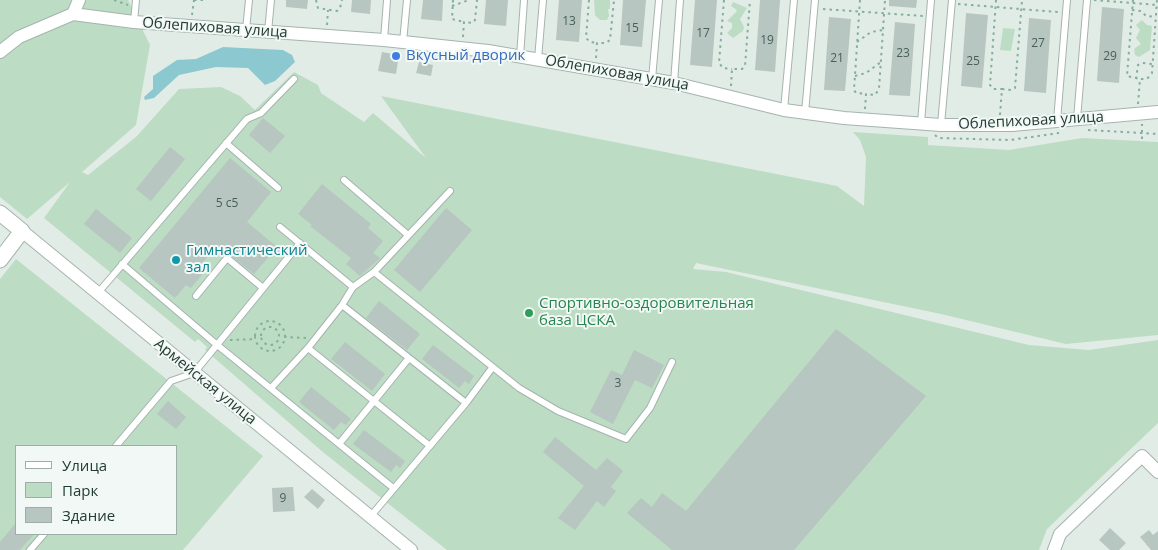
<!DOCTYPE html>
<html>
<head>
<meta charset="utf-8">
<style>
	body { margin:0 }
	#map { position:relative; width:1158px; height:550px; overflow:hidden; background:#e2ece7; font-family:"Open Sans",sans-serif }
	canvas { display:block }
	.legend { position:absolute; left:15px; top:445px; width:162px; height:90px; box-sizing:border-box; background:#f2f8f5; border:1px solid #9fada8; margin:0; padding:6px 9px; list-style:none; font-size:15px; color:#233c34 }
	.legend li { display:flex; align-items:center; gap:10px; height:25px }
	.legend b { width:25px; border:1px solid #9fada8 }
</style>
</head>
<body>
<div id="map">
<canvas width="1158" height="550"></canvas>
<ul class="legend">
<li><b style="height:6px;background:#fff"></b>Улица</li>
<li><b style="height:14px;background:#bcdcc3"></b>Парк</li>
<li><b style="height:14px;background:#b7c6c0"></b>Здание</li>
</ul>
</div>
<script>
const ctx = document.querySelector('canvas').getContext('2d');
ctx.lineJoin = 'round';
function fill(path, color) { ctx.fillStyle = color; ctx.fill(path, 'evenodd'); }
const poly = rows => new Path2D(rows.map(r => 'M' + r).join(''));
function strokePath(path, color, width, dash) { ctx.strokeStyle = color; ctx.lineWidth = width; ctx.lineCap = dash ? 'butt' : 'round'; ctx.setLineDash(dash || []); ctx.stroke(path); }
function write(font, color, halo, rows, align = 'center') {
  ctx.font = font + ' "Open Sans",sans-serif'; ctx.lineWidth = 4; ctx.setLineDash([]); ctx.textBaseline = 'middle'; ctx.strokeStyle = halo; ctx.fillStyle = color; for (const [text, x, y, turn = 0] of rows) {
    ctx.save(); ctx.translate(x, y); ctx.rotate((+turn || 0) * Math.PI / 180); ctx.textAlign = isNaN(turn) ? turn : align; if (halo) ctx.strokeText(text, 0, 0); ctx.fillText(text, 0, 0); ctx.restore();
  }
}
fill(poly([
	[0,0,128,0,150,45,136,125,82,172,88,175,136,137,179,89,221,87,240,96,255,110,294,72,318,85,321,93,364,122,373,113,426,158,381,96,837,186,864,206,866,157,860,140,853,132,928,137,928,145,1009,150,1082,138,1158,142,1158,335,1066,344,941,314,696,263,693,269,726,272,1029,345,1089,350,1158,340,1158,423,1047,529,1039,550,447,550,324,453,205,350,207,347,198,339,195,342,44,218,70,182,27,219,0,197],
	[594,0,610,0,610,9,608,9,609,16,607,20,600,20,595,15],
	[733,2,747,8,740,19,744,27,743,31,733,38,727,33,732,28,732,23,727,21,736,12,737,10,731,6],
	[1142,20,1147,25,1152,26,1150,50,1139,57,1135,55,1134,49,1141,44,1136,38,1140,30,1136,25],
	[1003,28,1015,29,1011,51,1000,50],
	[16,259,263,456,183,550,0,550,0,279],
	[16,446,176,446,176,534,16,534]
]), '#bcdcc3');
fill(poly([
	[223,47,283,50,292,55,295,62,275,81,265,85,248,68,216,67,179,75,154,98,145,100,144,97,153,89,153,76,177,60,196,59]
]), '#8cc8cf');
fill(poly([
	[286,0,308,0,307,9,286,7],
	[352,0,371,0,370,14,351,12],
	[423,0,443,0,442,21,421,19],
	[486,0,508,0,506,26,484,24],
	[559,0,582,0,579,42,556,40],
	[623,0,646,0,642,47,620,45],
	[695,0,717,0,712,67,690,65],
	[760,0,780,0,775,72,755,70],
	[889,0,917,0,916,8,889,6],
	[1102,7,1124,9,1119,83,1097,81],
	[966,13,988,15,982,88,961,86],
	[829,17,851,19,845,91,824,90],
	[1029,18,1051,20,1046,93,1024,91],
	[895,22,915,24,910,96,889,95],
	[382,52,399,55,396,74,378,71],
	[419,62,433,65,431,76,416,73],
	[263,118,285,136,270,153,249,135],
	[170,147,185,159,151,201,136,189],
	[230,158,271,192,247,222,277,247,254,274,217,245,200,266,205,271,191,288,186,285,175,298,139,268],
	[322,184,371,224,368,228,383,241,373,253,380,258,360,276,346,264,351,258,310,226,312,225,298,214],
	[446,208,472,230,420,292,394,270],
	[96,209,132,238,120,253,84,224],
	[379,301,420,334,407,350,366,318],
	[836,329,926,396,794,550,672,550,627,513,641,498,652,507,662,493,686,511],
	[345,342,385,374,372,391,331,359],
	[433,345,474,376,469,384,465,381,459,388,422,359],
	[634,350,664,365,652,388,635,380,613,424,590,412,611,370,622,375],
	[311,387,351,419,346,425,341,422,334,430,299,402],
	[168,401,186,417,176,429,157,414],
	[364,430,405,461,400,468,396,465,391,472,353,444],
	[555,437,596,470,607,458,623,471,611,487,616,491,604,507,597,501,575,530,558,518,584,486,543,452],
	[293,487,295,511,273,512,272,488],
	[312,489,325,500,318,509,304,497],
	[16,523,16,534,34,534,20,550,0,550,0,542],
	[1110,528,1126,543,1119,550,1110,550,1099,540],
	[1149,530,1153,535,1158,531,1158,550,1151,550,1140,537]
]), '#b7c6c0');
const service = poly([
	[134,22,136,0],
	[246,30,249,0],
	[268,32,271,0],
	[384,40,387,0],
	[403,42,407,0],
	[520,57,524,0],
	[538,59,543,0],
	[652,79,659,0],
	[674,83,680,0],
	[784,110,794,0],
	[805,113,815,0],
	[1077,119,1087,0],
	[1057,121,1067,0],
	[921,123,931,0],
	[941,125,952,0],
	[226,143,278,188],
	[344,180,408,235],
	[280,227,353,287],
	[122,264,216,344,392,487],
	[374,272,519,388,558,411,626,439,650,408,672,362],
	[97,294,247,119,261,113,294,79],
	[196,296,227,258,263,288],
	[342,305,466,403],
	[308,348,430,446],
	[271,388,308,348,342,305,353,287,374,272,450,191],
	[339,444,409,358],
	[116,446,171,381,194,373,300,243],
	[370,517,466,403,492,368],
	[30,550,44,534]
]);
const minor = poly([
	[73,14,134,22,384,40,488,51,674,83,784,110,844,118,941,125,1012,125,1158,112],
	[73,14,79,0],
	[0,52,19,37,73,14],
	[22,231,411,550],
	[1054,550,1060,534,1142,456,1158,472]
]);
const tertiary = poly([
	[0,213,22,231,0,260]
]);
strokePath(service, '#a5b4ae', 8);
strokePath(minor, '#a5b4ae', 14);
strokePath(tertiary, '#a5b4ae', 17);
strokePath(poly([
	[114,0,128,5],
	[194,0,204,0],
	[316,0,318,8,337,11,340,8,342,0],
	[453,0,452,19,464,22],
	[589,0,586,38,590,42,597,43],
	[724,0,719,63,723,68,732,69],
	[860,0,854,90,856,93,866,94],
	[996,0,990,85,993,89,1002,89],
	[1094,0,1157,5],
	[1133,0,1127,76,1140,79],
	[958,4,1058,12],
	[452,6,469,0],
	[823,9,923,16],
	[1132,10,1141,11,1146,16,1156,17],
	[192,15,194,0],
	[327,25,328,10],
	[463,37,464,22,472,23,475,20,477,0],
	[857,42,871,32,883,30],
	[596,58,597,43,606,43,610,40,614,0],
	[855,76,866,73,881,62],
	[1136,79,1138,65,1142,63,1152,64],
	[731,86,732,69,742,69,745,66,750,0],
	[1138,104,1140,79,1147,79,1152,73,1157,0],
	[865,109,866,94,875,95,879,89,885,0],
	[1000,115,1002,89,1012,90,1015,88,1022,0],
	[1088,130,1158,134],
	[935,135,938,138,1010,140,1059,133],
	[1142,139,1142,124],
	'255 336a15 15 0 1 1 30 0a15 15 0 1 1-30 0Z',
	'261 336a9 9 0 1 1 18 0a9 9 0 1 1-18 0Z',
	[284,337,307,338],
	[230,340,256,339]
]), '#84ae9e', 2, [2.5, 4]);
strokePath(service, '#fff', 6);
strokePath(minor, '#fff', 12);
strokePath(tertiary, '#fff', 15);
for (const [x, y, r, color] of [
	[396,56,5,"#3f7fe0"],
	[176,260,5,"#0f9aa8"],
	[529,313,5,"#2e9e5b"]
]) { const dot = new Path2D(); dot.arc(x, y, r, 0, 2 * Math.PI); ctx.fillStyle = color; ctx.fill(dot); strokePath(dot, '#f2f8f5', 2); }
write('12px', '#485e57', null, [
	["13",569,22],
	["15",632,29],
	["17",703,34],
	["19",767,41],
	["27",1038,44],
	["23",903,54],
	["29",1110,57],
	["21",837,59],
	["25",973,62],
	["5 с5",227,204],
	["3",618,384],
	["9",283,499]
]);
write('15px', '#233c34', '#f2f8f5', [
	["Облепиховая улица",215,28,4],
	["Облепиховая улица",617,73,10],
	["Облепиховая улица",1031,121,-3],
	["Армейская улица",205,382,39]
]);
write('15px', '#366cbe', '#f2f8f5', [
	["Вкусный дворик",406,56]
], 'left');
write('15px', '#0d838f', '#f2f8f5', [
	["Гимнастический",186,251],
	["зал",186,268]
], 'left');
write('15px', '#27864d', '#f2f8f5', [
	["Спортивно-оздоровительная",539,304],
	["база ЦСКА",539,321]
], 'left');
</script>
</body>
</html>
